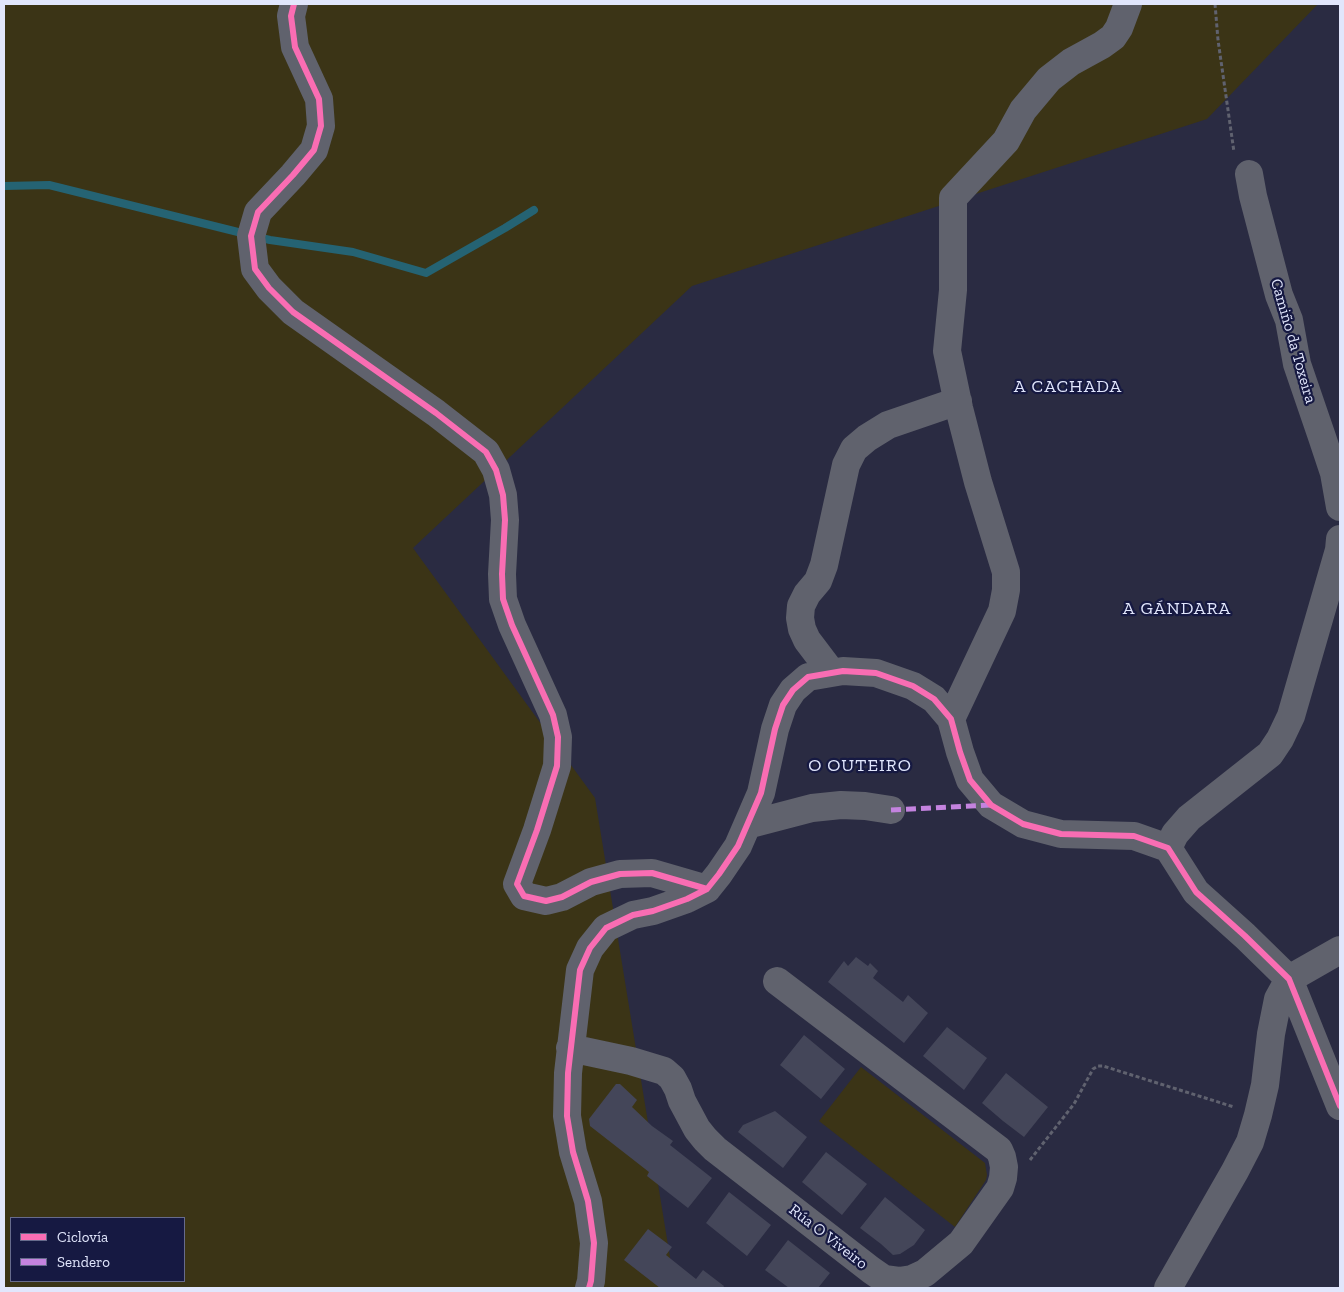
<!DOCTYPE html>
<html>
<head>
<meta charset="utf-8">
<style>
	body { margin:0 }
	#map { position:relative; width:1344px; height:1292px; overflow:hidden; background:#2a2b42; font-family:"Zilla Slab",serif }
	canvas { display:block }
	.frame { position:absolute; inset:0; border:5px solid #e1e6fc; pointer-events:none }
	.legend { position:absolute; left:10px; top:1217px; width:175px; height:65px; box-sizing:border-box; background:#161942; border:1px solid #676b8c; margin:0; padding:6px 9px; list-style:none; font-size:15px; color:#e1e6fc }
	.legend li { display:flex; align-items:center; gap:10px; height:25px }
	.legend b { width:25px; border:1px solid #676b8c }
</style>
</head>
<body>
<div id="map">
<canvas width="1344" height="1292"></canvas>
<div class="frame"></div>
<ul class="legend">
<li><b style="height:6px;background:#f96db3"></b>Ciclovía</li>
<li><b style="height:6px;background:#c483df"></b>Sendero</li>
</ul>
</div>
<script>
const ctx = document.querySelector('canvas').getContext('2d');
ctx.lineJoin = 'round';
function fill(path, color) { ctx.fillStyle = color; ctx.fill(path, 'evenodd'); }
const poly = rows => new Path2D(rows.map(r => 'M' + r).join(''));
function strokePath(path, color, width, dash) { ctx.strokeStyle = color; ctx.lineWidth = width; ctx.lineCap = dash ? 'butt' : 'round'; ctx.setLineDash(dash || []); ctx.stroke(path); }
function write(font, color, halo, rows, align = 'center') {
  ctx.font = font + ' "Zilla Slab",serif'; ctx.lineWidth = 4.5; ctx.setLineDash([]); ctx.textBaseline = 'middle'; ctx.strokeStyle = halo; ctx.fillStyle = color; for (const [text, x, y, turn = 0] of rows) {
    ctx.save(); ctx.translate(x, y); ctx.rotate((+turn || 0) * Math.PI / 180); ctx.textAlign = isNaN(turn) ? turn : align; if (halo) ctx.strokeText(text, 0, 0); ctx.fillText(text, 0, 0); ctx.restore();
  }
}
fill(poly([
	[4,4,1318,4,1207,119,692,286,413,548,595,798,675,1288,4,1288],
	[11,1218,184,1218,184,1281,11,1281],
	[861,1067,985,1163,987,1175,986,1180,955,1227,819,1121]
]), '#3b3416');
strokePath(poly([
	[4,186,49,185,246,234],
	[257,237,270,240,353,252,426,273,505,228,534,210]
]), '#256373', 8);
fill(poly([
	[856,957,868,966,870,963,878,971,873,978,903,1002,908,995,928,1013,904,1043,828,982,844,961,848,966],
	[947,1027,987,1058,964,1090,923,1056],
	[804,1035,845,1069,821,1099,780,1065],
	[1006,1073,1048,1107,1024,1137,1003,1121,982,1103],
	[616,1084,620,1084,637,1100,632,1107,652,1126,673,1141,670,1145,712,1178,688,1208,647,1176,649,1172,590,1126,589,1119],
	[775,1111,807,1137,783,1168,738,1132,743,1125],
	[826,1152,867,1184,842,1215,802,1182],
	[729,1192,771,1225,747,1256,706,1223],
	[885,1197,925,1230,914,1245,900,1254,893,1255,881,1244,860,1228],
	[648,1229,672,1247,666,1255,696,1279,703,1270,724,1286,723,1288,660,1288,624,1260],
	[788,1240,830,1273,818,1288,789,1288,765,1270]
]), '#444659');
strokePath(poly([
	[1215,4,1218,40,1234,152],
	[1030,1160,1074,1104,1093,1069,1098,1066,1103,1066,1234,1107]
]), '#60626f', 3, [4, 2.5]);
strokePath(poly([
	[294,4,291,16,295,47,319,99,321,126,314,150,293,175,258,212,251,236,255,269,269,288,293,312,436,413,486,452,496,470,503,495,505,520,502,574,503,599,512,625,553,715,558,737,557,766,537,830,517,884,524,896,546,901,562,897,591,882,620,874,652,873,707,889],
	[1249,174,1253,196,1279,295,1289,320,1297,364,1322,437,1334,473,1340,507],
	[832,673,807,640,802,629,800,618,801,606,807,594,818,581,824,565,846,465,854,449,867,438,888,425,958,401],
	[951,719,1002,611,1006,590,1006,572,978,482,959,408,947,351,953,290,953,198,1006,141,1023,110,1049,79,1071,62,1102,45,1113,37,1119,28,1128,4],
	[747,825,812,808,841,805,865,806,891,810],
	[1168,848,1175,834,1189,818,1270,754,1280,739,1291,716,1339,550,1340,539],
	[1289,979,1340,950],
	[570,1048,631,1061,664,1071,672,1078,678,1089,682,1101,697,1129,705,1139,715,1149,871,1270,884,1279,899,1281,912,1279,925,1273,961,1243,1000,1188,1003,1178,1004,1167,1002,1157,999,1150,777,981],
	[589,1288,591,1281,594,1243,588,1201,573,1152,567,1116,568,1073,580,970,590,948,606,928,633,915,653,911,687,899,707,889,719,874,738,846,761,793,775,729,783,705,793,690,808,677,843,671,876,673,913,686,934,699,951,719,960,752,970,780,991,805,1023,824,1061,834,1134,836,1168,848,1196,892,1245,936,1289,979,1340,1106],
	[1168,1288,1235,1171,1250,1142,1258,1115,1265,1085,1271,1034,1278,999,1289,979]
]), '#60626d', 28);
strokePath(poly([
	[891,810,991,805]
]), '#c483df', 5, [10, 5]);
strokePath(poly([
	[294,4,291,16,295,47,319,99,321,126,314,150,293,175,258,212,251,236,255,269,269,288,293,312,436,413,486,452,496,470,503,495,505,520,502,574,503,599,512,625,553,715,558,737,557,766,537,830,517,884,524,896,546,901,562,897,591,882,620,874,652,873,707,889],
	[589,1288,591,1281,594,1243,588,1201,573,1152,567,1116,568,1073,580,970,590,948,606,928,633,915,653,911,687,899,707,889,719,874,738,846,761,793,775,729,783,705,793,690,808,677,843,671,876,673,913,686,934,699,951,719,960,752,970,780,991,805,1023,824,1061,834,1134,836,1168,848,1196,892,1245,936,1289,979,1340,1106]
]), '#f96db3', 6);
write('16px', '#e1e6fc', '#161942', [
	["Camiño da Toxeira",1293,341,74],
	["Rúa O Viveiro",828,1237,38]
]);
ctx.letterSpacing = '1px';
write('18px', '#e1e6fc', '#161942', [
	["A CACHADA",1068,387],
	["A GÁNDARA",1177,609],
	["O OUTEIRO",860,766]
]);
ctx.letterSpacing = '0px';
</script>
</body>
</html>
